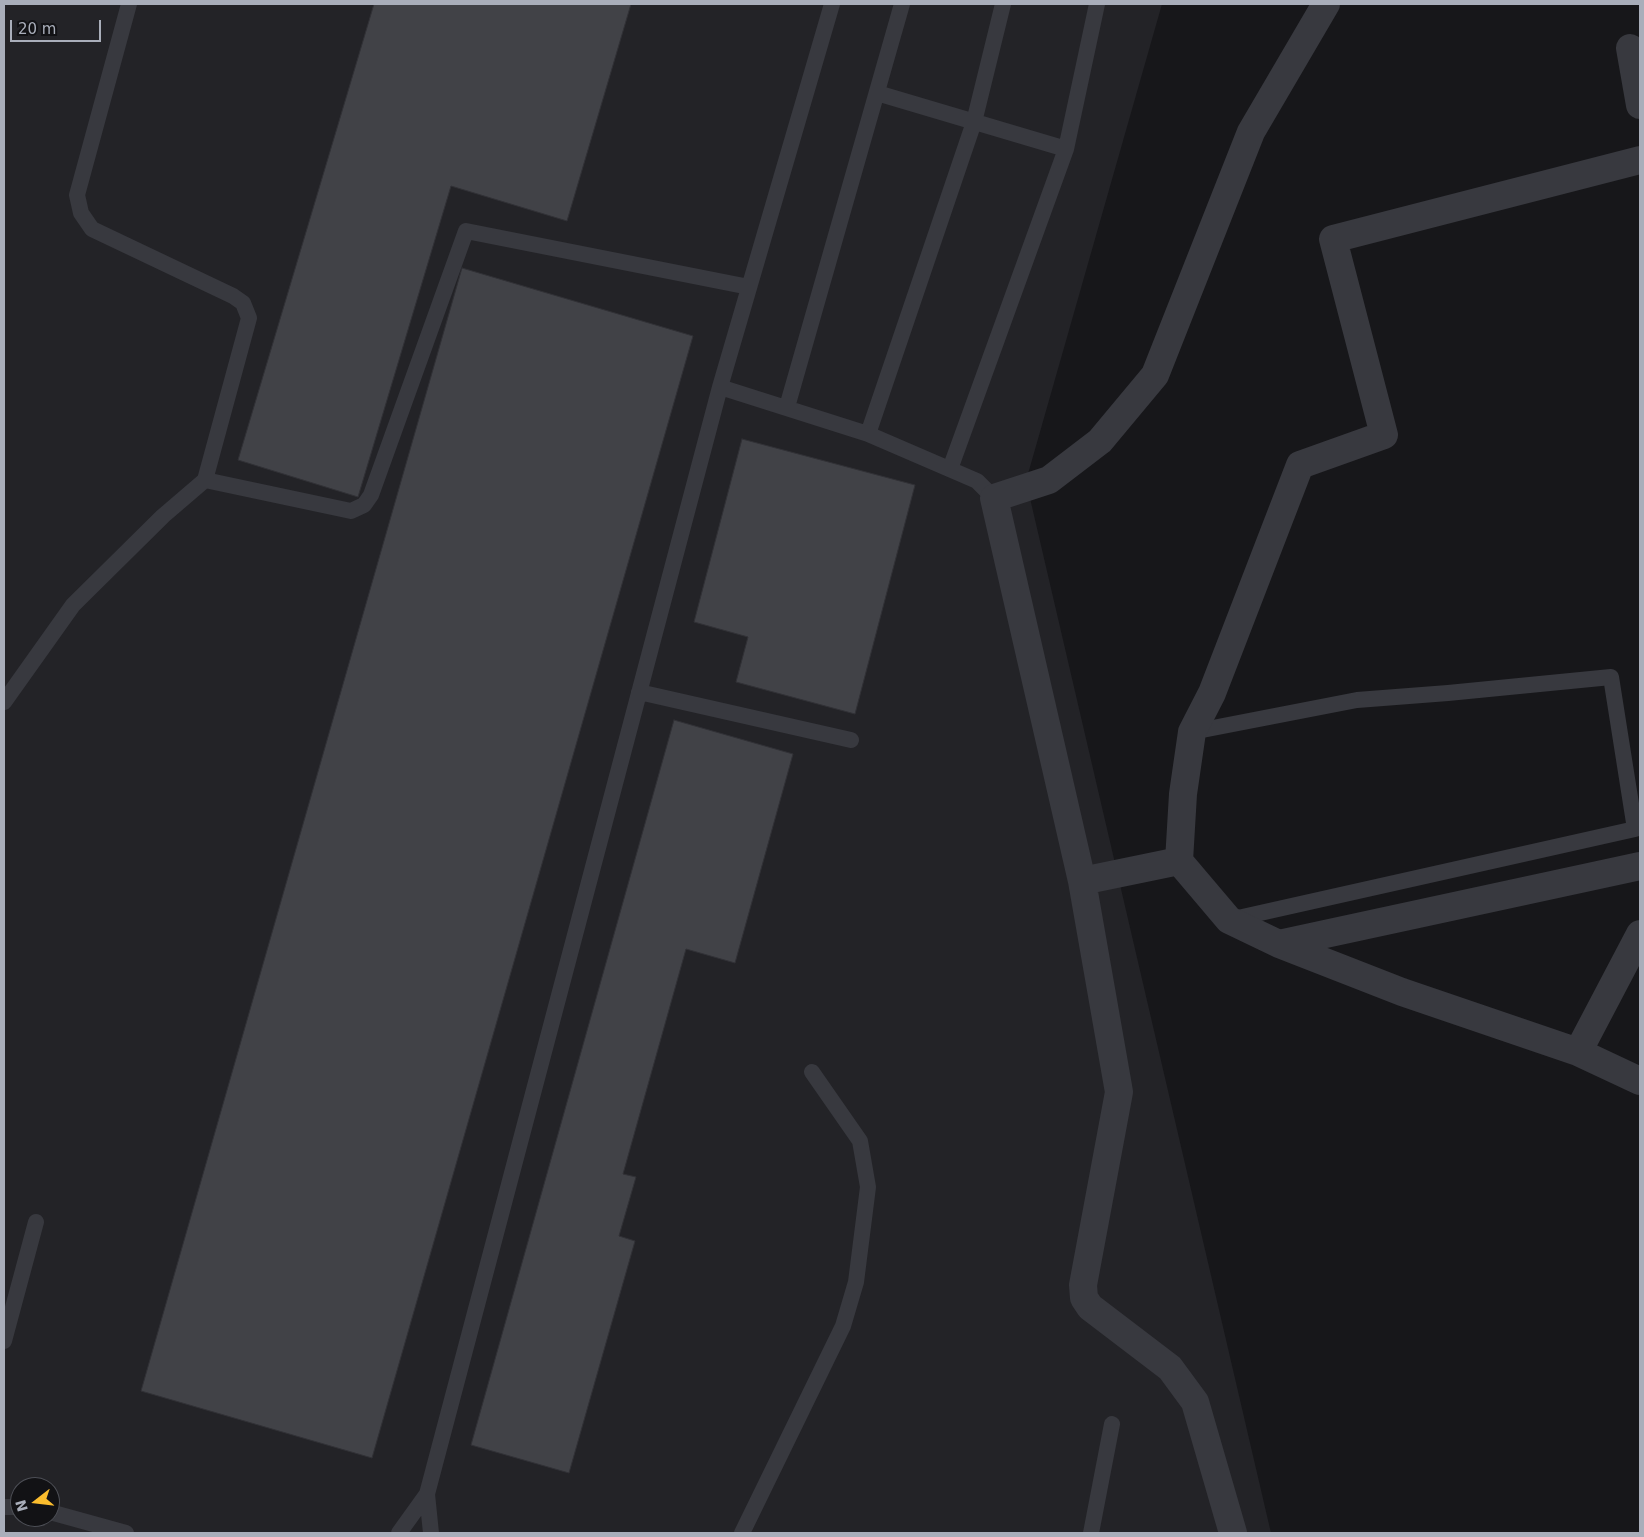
<!DOCTYPE html>
<html>
<head>
<meta charset="utf-8">
<style>
	body { margin:0 }
	#map { position:relative; width:1644px; height:1537px; overflow:hidden; background:#17171a; font-family:"DejaVu Sans",sans-serif }
	canvas { display:block }
	.frame { position:absolute; inset:0; border:5px solid #a9aeba; pointer-events:none }
	.north { position:absolute; left:10px; top:1477px; width:50px; height:50px; box-sizing:border-box; background:#121215; border:1px solid #4e5057; border-radius:50%; rotate:254deg; font-size:14px; font-weight:700; line-height:20px; text-align:center; color:#a9aeba }
	.north::after { content:''; display:block; margin:auto; width:18px; height:22px; background:#fbbd2e; clip-path:polygon(50% 0,100% 100%,50% 72%,0 100%) }
	.scale { position:absolute; left:10px; top:20px; width:91px; height:22px; box-sizing:border-box; border:2px solid #a9aeba; border-top:0; padding-left:6px; font-size:15px; line-height:18px; white-space:nowrap; color:#a9aeba; -webkit-text-stroke:4px #121215; paint-order:stroke }
</style>
</head>
<body>
<div id="map">
<canvas width="1644" height="1537"></canvas>
<div class="frame"></div>
<div class="north">N</div>
<div class="scale">20 m</div>
</div>
<script>
const ctx = document.querySelector('canvas').getContext('2d');
ctx.lineJoin = 'round';
function fill(path, color) { ctx.fillStyle = color; ctx.fill(path, 'evenodd'); }
const poly = rows => new Path2D(rows.map(r => 'M' + r).join(''));
function strokePath(path, color, width, dash) { ctx.strokeStyle = color; ctx.lineWidth = width; ctx.lineCap = dash ? 'butt' : 'round'; ctx.setLineDash(dash || []); ctx.stroke(path); }
fill(poly([
	[4,4,1162,4,1026,481,1271,1533,4,1533],
	[20,1487,50,1487,50,1517,20,1517]
]), '#232327');
const building = poly([
	[374,4,631,4,567,221,451,186,358,497,238,460,374,4],
	[462,268,693,336,372,1458,141,1391,462,268],
	[742,439,915,485,855,714,736,682,748,637,694,622,742,439],
	[674,720,793,754,735,963,686,949,623,1174,636,1177,619,1236,635,1241,569,1473,471,1445,674,720]
]);
fill(building, '#414247');
strokePath(building, '#313136', 1);
strokePath(poly([
	[129,4,77,195,81,213,92,229,233,296,243,303,249,318,205,480],
	[877,93,1066,149],
	[720,387,868,434,977,481,994,498],
	[787,407,902,4],
	[868,434,974,122,1003,4],
	[950,469,1066,149,1097,4],
	[639,692,851,740],
	[4,702,73,605,163,516,205,480,351,511,364,505,371,495,466,231,749,287],
	[1192,732,1357,700,1448,693,1611,677,1635,829,1229,920],
	[4,1341,36,1222],
	[427,1494,431,1533],
	[4,1507,20,1507],
	[50,1512,126,1533],
	[399,1533,427,1494,720,387,832,4],
	[742,1533,843,1326,856,1282,868,1187,860,1141,812,1072],
	[1091,1533,1112,1424]
]), '#38393f', 16);
strokePath(poly([
	[1630,48,1640,105],
	[1640,160,1333,239,1384,435,1300,465,1212,693,1192,732,1183,794,1179,861,1229,920,1279,944,1640,866],
	[1082,881,1179,861],
	[1279,944,1402,992,1578,1052,1640,1081],
	[1578,1052,1640,934],
	[1233,1533,1195,1402,1170,1368,1090,1307,1084,1298,1083,1285,1119,1092,1082,881,994,498,1049,480,1100,441,1155,375,1251,132,1326,4]
]), '#38393f', 28);
</script>
</body>
</html>
